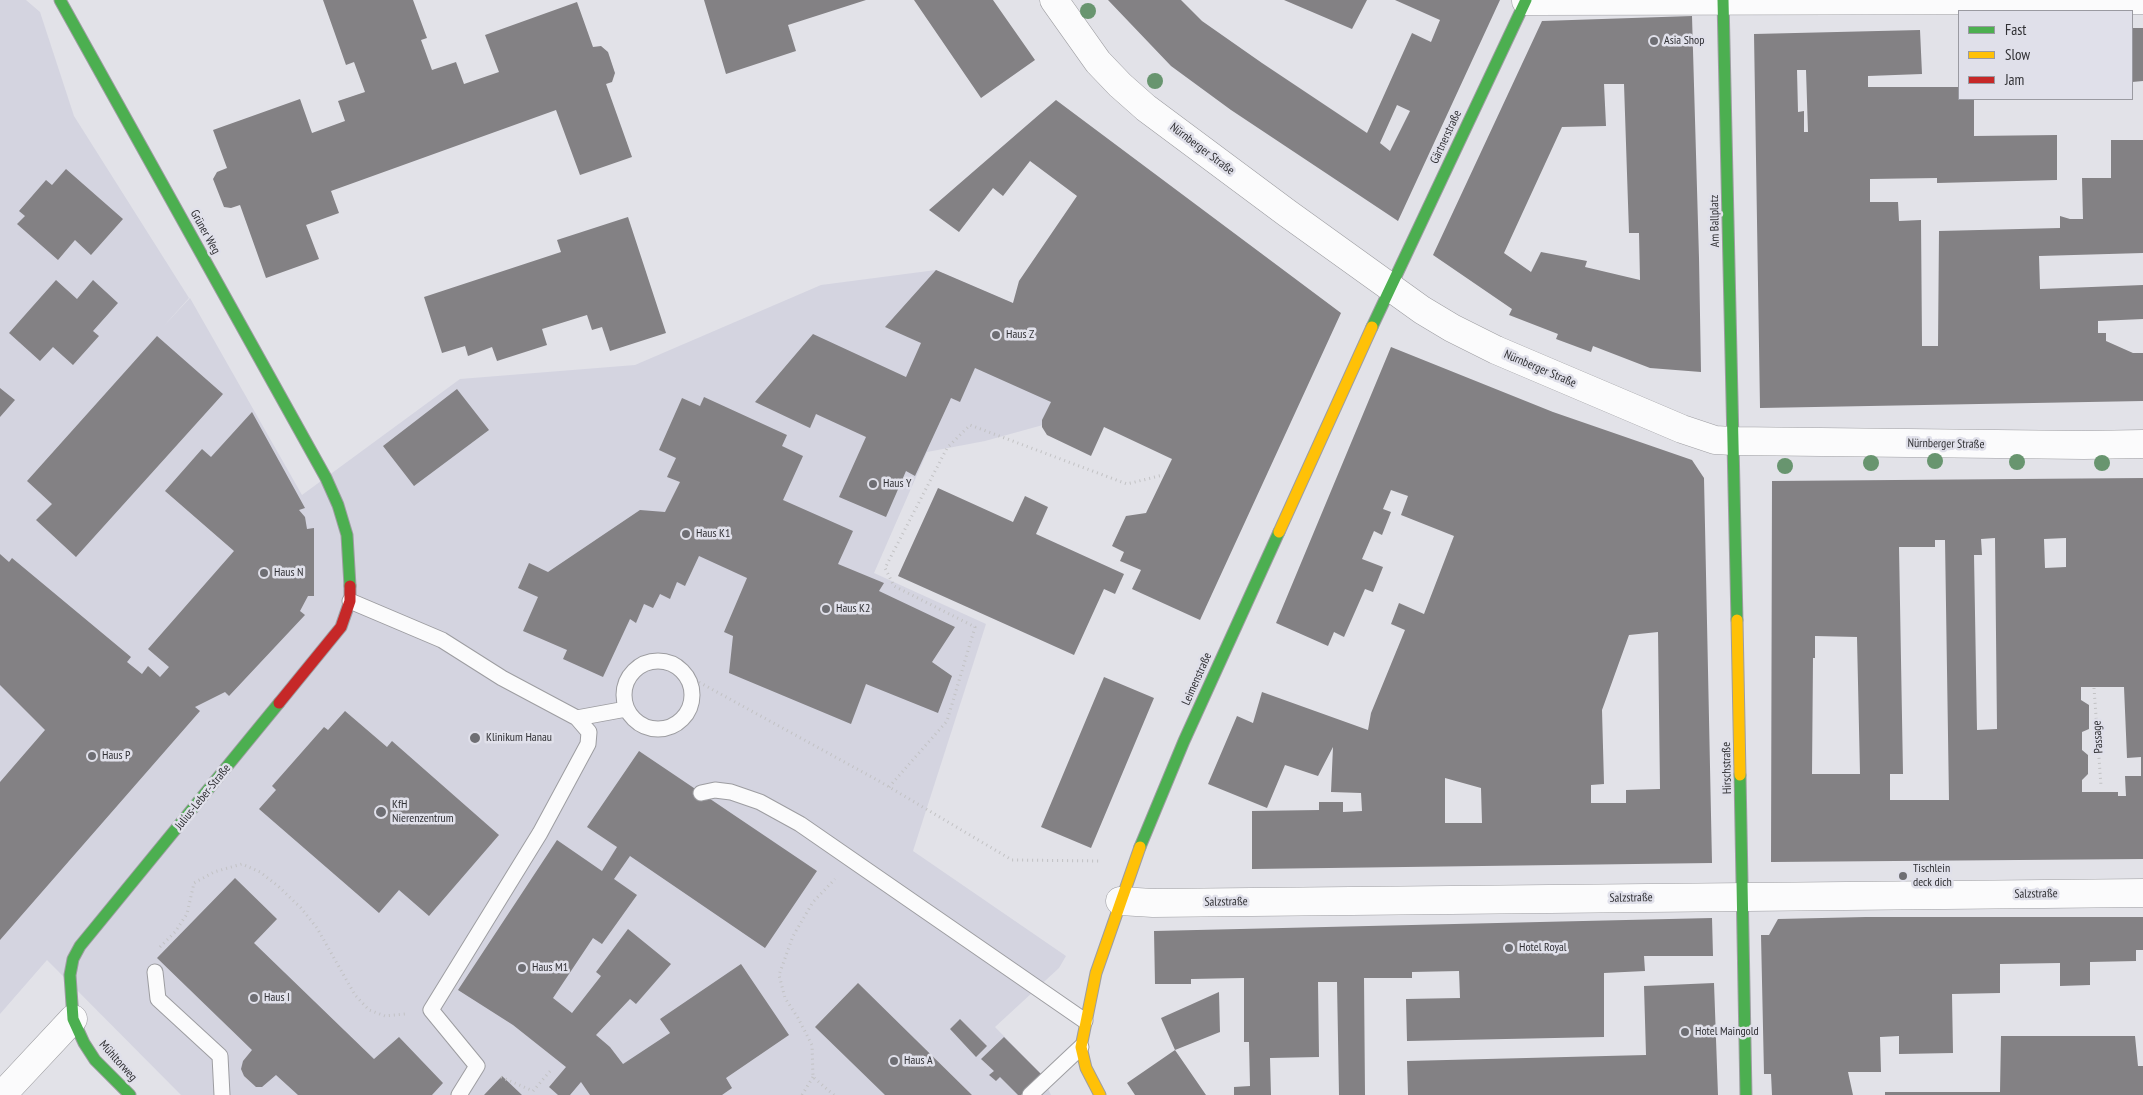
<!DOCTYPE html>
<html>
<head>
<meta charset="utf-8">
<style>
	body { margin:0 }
	#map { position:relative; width:2143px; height:1095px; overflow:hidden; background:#e2e2e8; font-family:"PT Sans Narrow",sans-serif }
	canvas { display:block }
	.legend { position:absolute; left:1958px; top:10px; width:175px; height:90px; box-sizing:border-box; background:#e0e0ea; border:1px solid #9a9aa1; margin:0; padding:6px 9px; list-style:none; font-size:15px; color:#303034 }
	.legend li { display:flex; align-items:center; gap:10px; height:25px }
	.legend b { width:25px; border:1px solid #9a9aa1 }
</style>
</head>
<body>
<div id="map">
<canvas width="2143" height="1095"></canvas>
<ul class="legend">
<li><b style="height:6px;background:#4caf50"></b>Fast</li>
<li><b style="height:6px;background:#ffc107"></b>Slow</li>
<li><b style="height:6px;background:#c62828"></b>Jam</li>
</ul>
</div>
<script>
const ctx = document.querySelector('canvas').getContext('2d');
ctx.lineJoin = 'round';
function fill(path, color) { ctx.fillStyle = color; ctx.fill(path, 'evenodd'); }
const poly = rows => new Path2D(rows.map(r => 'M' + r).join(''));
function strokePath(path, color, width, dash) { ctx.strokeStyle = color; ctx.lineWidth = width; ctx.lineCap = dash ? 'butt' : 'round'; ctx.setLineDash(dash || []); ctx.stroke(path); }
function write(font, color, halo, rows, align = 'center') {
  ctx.font = font + ' "PT Sans Narrow",sans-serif'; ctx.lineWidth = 5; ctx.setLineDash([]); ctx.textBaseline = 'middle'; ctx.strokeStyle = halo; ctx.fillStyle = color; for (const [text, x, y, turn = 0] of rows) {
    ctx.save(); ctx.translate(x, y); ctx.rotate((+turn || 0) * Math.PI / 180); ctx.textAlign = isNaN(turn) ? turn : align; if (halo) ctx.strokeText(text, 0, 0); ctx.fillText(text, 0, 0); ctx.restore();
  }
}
fill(poly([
	[0,0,26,0,40,12,74,116,189,298,162,328,190,298,302,495,460,379,635,365,821,285,936,270,1125,351,1079,415,985,441,927,452,874,573,986,624,913,851,1066,956,1059,968,995,1027,1042,1075,1051,1095,181,1095,47,960,0,1014]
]), '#d4d4e0');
fill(poly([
	[323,0,413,0,427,38,421,40,432,70,456,62,464,84,499,72,485,35,577,2,593,47,601,46,608,52,615,73,612,82,606,84,632,157,580,175,556,110,331,191,339,213,306,225,319,259,266,278,240,205,231,208,224,207,213,179,217,172,227,168,213,130,300,99,312,133,345,121,338,101,365,92,354,62,346,65],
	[704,0,866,0,788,25,796,51,726,74],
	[914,0,993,0,1035,60,981,98],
	[1108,0,1181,0,1202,21,1262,63,1367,133,1412,33,1431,42,1440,20,1395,0,1500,0,1398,221,1231,110,1171,66],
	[1397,105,1410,111,1390,151,1380,143],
	[1284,0,1367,0,1352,29],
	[1692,16,1699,258,1701,372,1650,368,1593,346,1591,352,1556,339,1558,334,1509,315,1512,309,1433,255,1542,21],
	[1604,84,1624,84,1629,233,1639,233,1640,280,1585,267,1587,261,1541,252,1531,272,1504,253,1562,127,1606,126],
	[2132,28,2143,28,2143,81,2132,82],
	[1920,30,1922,74,1868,76,1868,87,1959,87,1959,99,1974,99,1974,136,2057,135,2057,180,1937,183,1937,178,1870,179,1870,202,1898,202,1899,221,1921,220,1922,346,1938,346,1939,231,2060,228,2060,216,2070,219,2083,219,2082,178,2111,178,2111,140,2143,140,2143,253,2039,256,2040,289,2143,285,2143,319,2098,321,2098,333,2106,333,2106,341,2133,353,2143,353,2143,401,1760,408,1754,34],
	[1797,70,1806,70,1808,132,1804,132,1804,111,1798,112],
	[1056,100,1341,313,1200,620,1132,589,1141,570,1120,561,1124,552,1112,546,1126,516,1146,513,1172,459,1104,427,1091,456,1047,435,1042,427,1042,420,1051,402,975,368,960,402,951,398,915,476,906,471,886,517,839,497,866,437,816,414,810,428,755,402,813,334,906,377,921,343,885,327,936,270,1013,303,1019,281,1077,196,1030,161,1003,196,993,188,959,232,929,210],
	[66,169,123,219,91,255,75,240,58,260,17,224,25,216,19,211,46,180,52,185],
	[628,217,666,333,610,351,602,327,592,330,587,315,542,329,547,345,497,361,492,347,468,356,465,346,442,353,424,297,561,252,557,240],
	[56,280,77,299,93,280,118,303,93,331,99,336,73,365,53,347,40,361,9,333],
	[157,336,223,394,76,557,36,520,52,504,27,481],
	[1391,347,1553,412,1692,460,1704,478,1712,863,1252,869,1252,811,1319,810,1319,802,1343,802,1343,812,1362,811,1361,793,1331,792,1333,747,1318,776,1285,765,1267,808,1208,784,1237,716,1253,723,1262,692,1368,730,1371,713,1405,630,1391,624,1399,603,1424,614,1454,536,1401,515,1408,496,1391,490,1383,509,1391,512,1382,535,1374,531,1362,559,1383,567,1373,592,1365,589,1344,637,1334,632,1328,646,1276,623],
	[1658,632,1660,789,1626,790,1626,803,1591,803,1591,785,1604,784,1602,710,1629,635],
	[1445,778,1481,788,1482,823,1445,823],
	[0,388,15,400,0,417],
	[457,389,489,430,414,486,383,446],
	[704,397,787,435,782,446,803,456,783,500,853,531,838,564,884,583,879,591,955,627,932,662,952,676,938,713,866,684,851,724,729,673,733,636,724,632,747,578,699,556,685,586,677,582,670,599,660,594,653,608,644,604,636,623,630,619,603,677,563,659,567,650,523,631,538,597,518,588,529,563,548,572,640,510,665,512,680,482,667,477,676,458,659,450,682,398,700,406],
	[252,412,305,508,299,510,305,517,307,529,314,528,314,596,308,596,300,611,305,615,229,696,225,692,195,707,200,711,0,940,0,782,45,730,0,685,0,554,9,562,12,558,131,657,127,662,142,674,148,666,160,677,169,667,148,649,234,551,165,491,202,449,211,457],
	[2143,478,2143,859,1771,862,1772,481],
	[1995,538,1997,729,1977,730,1974,555,1982,555,1981,539],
	[2066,538,2066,567,2045,568,2044,539],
	[1935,540,1945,540,1949,800,1890,800,1890,774,1903,774,1899,547,1935,547],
	[1815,636,1857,637,1860,774,1812,774,1813,658,1815,658],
	[2081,687,2124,687,2127,758,2141,757,2141,776,2125,776,2126,796,2118,796,2118,792,2082,792,2082,780,2088,774,2088,755,2082,750,2082,732,2089,729,2089,705,2081,700],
	[938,488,1013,522,1025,496,1048,507,1036,534,1124,574,1115,594,1104,589,1074,655,898,576],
	[1104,677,1154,698,1091,848,1041,827],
	[345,711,387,747,392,741,499,835,429,916,399,890,379,913,259,809,276,790,272,786,324,727,328,730],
	[639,751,817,871,765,948,630,856,614,879,637,895,602,944,593,938,553,998,572,1013,601,976,596,972,628,929,671,964,636,1004,630,999,596,1035,610,1047,623,1064,670,1033,660,1019,741,964,789,1035,726,1078,732,1088,722,1095,590,1095,581,1082,570,1095,558,1095,549,1087,566,1067,513,1025,458,990,557,840,602,871,617,847,587,827],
	[235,878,277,919,254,943,374,1059,399,1037,443,1083,432,1095,298,1095,276,1075,262,1087,256,1087,244,1076,241,1069,243,1061,252,1050,157,958],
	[1866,917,2143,917,2143,950,2136,950,2136,961,2090,962,2090,985,2060,986,2060,963,2000,964,2000,993,1952,994,1953,1053,1899,1054,1899,1036,1880,1037,1881,1072,1848,1072,1853,1095,1772,1095,1771,1074,1764,1074,1761,935,1769,935,1778,919],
	[1712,918,1713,956,1644,956,1645,971,1604,973,1604,1037,1407,1041,1406,999,1460,998,1459,971,1412,972,1412,978,1364,978,1365,1095,1339,1095,1337,982,1318,982,1319,1057,1270,1058,1271,1095,1234,1095,1234,1087,1250,1086,1249,1042,1244,1042,1244,978,1191,979,1191,984,1155,984,1154,931],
	[858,983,972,1095,885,1095,815,1027],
	[1714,983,1718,1095,1408,1095,1407,1061,1646,1055,1644,986],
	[1219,992,1220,1032,1175,1050,1161,1018],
	[960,1019,987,1046,976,1057,950,1029],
	[2001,1036,2135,1036,2138,1066,2143,1066,2143,1095,1885,1095,1885,1092,2000,1092],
	[1004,1037,1042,1075,1021,1095,1018,1095,1000,1077,996,1081,989,1075,994,1071,981,1059],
	[1175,1050,1206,1095,1135,1095,1127,1083],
	[502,1076,522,1095,484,1095]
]), '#838184');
const lane = poly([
	[350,601,442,640,502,678,577,718,589,732,588,744,540,833,431,1010,477,1066,459,1095],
	'624 695a34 34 0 1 1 68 0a34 34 0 1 1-68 0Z',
	[577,718,626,709],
	[701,793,715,790,731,792,760,802,800,824,1085,1021],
	[155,972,158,999,220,1056,222,1095],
	[1030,1095,1081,1047]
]);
const street = poly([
	[1054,0,1098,62,1120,85,1146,108,1287,213,1422,310,1452,328,1496,350,1682,429,1715,440,1733,441,2084,445,2143,444],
	[1526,1,2143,0],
	[1120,901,1153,903,2143,893],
	[2,1095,73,1019]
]);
const fast = poly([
	[60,0,326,478,338,505,347,535,350,586],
	[1723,0,1737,620],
	[1372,327,1526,0],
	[1740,775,1746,1095],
	[1140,847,1184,741,1279,532],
	[130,1095,95,1060,84,1043,73,1019,70,975,73,959,80,946,279,703]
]);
const slow = poly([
	[1279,532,1372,327],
	[1737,620,1740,775],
	[1100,1095,1086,1068,1081,1047,1096,973,1140,847]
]);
const jam = poly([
	[279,703,341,627,350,601,350,586]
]);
strokePath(lane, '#9d9da1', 17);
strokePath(street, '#9d9da1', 29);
strokePath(fast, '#9d9da1', 13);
strokePath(slow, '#9d9da1', 13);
strokePath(jam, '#9d9da1', 13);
strokePath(poly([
	[686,675,879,781,1012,860,1101,861],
	[2094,688,2101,786],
	[889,787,947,721,975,627,894,586,885,568,947,448,970,425,1127,484,1163,475],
	[160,947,175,932,187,914,194,883,214,872,242,864,260,872,278,886,301,908,317,928,355,995,369,1010,385,1016,405,1014],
	[501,1077,533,1091,552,1069],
	[802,1095,813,1077],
	[834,1095,813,1077,812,1045,798,1018,785,998,779,975,793,936,813,902,835,879]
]), '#c2c2c4', 3, [1, 4]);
strokePath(lane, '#fbfbfc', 15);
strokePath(street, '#fbfbfc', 28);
strokePath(fast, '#4caf50', 11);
strokePath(slow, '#ffc107', 11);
strokePath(jam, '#c62828', 11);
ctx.fillStyle = '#68956f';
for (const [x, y] of [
	[1088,11],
	[1155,81],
	[1935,461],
	[2017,462],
	[1871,463],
	[2102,463],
	[1785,466]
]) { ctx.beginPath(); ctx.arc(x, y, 8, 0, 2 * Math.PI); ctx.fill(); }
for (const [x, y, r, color] of [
	[1654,41,5,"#6e6e73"],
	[996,335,5,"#6e6e73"],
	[873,484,5,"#6e6e73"],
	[686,534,5,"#6e6e73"],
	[264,573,5,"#6e6e73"],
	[826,609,5,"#6e6e73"],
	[475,738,6,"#6e6e73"],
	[92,756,5,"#6e6e73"],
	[381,812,6,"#6e6e73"],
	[1903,876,5,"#6e6e73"],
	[1509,948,5,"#6e6e73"],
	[522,968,5,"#6e6e73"],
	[254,998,5,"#6e6e73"],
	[1685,1032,5,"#6e6e73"],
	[894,1061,5,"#6e6e73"]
]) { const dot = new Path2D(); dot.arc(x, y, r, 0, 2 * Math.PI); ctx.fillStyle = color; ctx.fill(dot); strokePath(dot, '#e0e0ea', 2); }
write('12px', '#303034', '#e0e0ea', [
	["Asia Shop",1664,41],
	["Haus Z",1006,335],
	["Haus Y",883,484],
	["Haus K1",696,534],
	["Haus N",274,573],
	["Haus K2",836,609],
	["Klinikum Hanau",486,738],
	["Haus P",102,756],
	["KfH",392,805],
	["Nierenzentrum",392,819],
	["Tischlein",1913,869],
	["deck dich",1913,883],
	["Hotel Royal",1519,948],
	["Haus M1",532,968],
	["Haus I",264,998],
	["Hotel Maingold",1695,1032],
	["Haus A",904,1061]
], 'left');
write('12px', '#303034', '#e0e0ea', [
	["Gärtnerstraße",1446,137,-65],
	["Nürnberger Straße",1202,149,37],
	["Am Ballplatz",1715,221,-91],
	["Grüner Weg",205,232,61],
	["Nürnberger Straße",1540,369,23],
	["Nürnberger Straße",1946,444,1],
	["Leimenstraße",1197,679,-66],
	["Passage",2098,737,-94],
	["Hirschstraße",1727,768,-91],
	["Julius-Leber-Straße",203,797,-51],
	["Salzstraße",2036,894,-1],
	["Salzstraße",1631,898,-1],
	["Salzstraße",1226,902,-1],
	["Mühltorweg",118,1061,48]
]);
</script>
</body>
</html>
